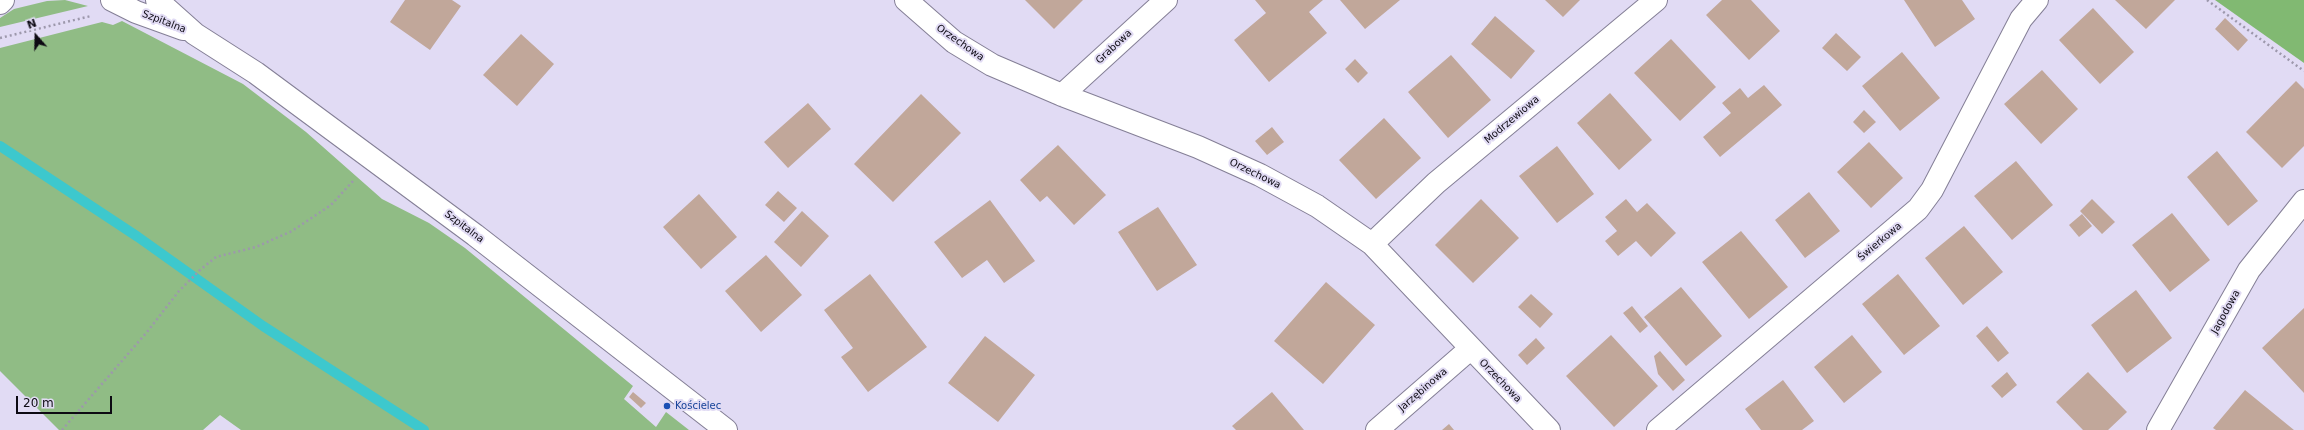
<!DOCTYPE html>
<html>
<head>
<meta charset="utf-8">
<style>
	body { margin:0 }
	#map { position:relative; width:2304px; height:430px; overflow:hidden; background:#e1dbf4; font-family:"DejaVu Sans",sans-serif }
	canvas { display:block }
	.north { position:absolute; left:16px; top:16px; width:40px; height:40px; -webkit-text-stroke:3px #e1dbf4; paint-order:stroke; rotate:340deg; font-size:11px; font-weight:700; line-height:16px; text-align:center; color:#0d0a13 }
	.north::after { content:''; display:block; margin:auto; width:14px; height:18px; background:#0d0a13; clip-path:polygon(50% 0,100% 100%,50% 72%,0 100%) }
	.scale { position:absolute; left:16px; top:396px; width:96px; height:18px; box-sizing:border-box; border:2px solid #0d0a13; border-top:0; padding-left:5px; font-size:12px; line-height:14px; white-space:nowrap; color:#0d0a13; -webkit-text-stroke:3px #e1dbf4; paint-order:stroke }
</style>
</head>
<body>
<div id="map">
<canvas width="2304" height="430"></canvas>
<div class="north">N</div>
<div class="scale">20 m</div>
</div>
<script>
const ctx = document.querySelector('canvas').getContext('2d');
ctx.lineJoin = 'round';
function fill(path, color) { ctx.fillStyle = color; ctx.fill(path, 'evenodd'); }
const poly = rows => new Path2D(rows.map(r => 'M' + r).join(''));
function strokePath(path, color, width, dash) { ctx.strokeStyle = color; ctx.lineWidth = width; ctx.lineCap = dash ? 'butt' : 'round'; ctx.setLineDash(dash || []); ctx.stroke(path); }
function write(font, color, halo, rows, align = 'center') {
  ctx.font = font + ' "DejaVu Sans",sans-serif'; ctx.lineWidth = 4; ctx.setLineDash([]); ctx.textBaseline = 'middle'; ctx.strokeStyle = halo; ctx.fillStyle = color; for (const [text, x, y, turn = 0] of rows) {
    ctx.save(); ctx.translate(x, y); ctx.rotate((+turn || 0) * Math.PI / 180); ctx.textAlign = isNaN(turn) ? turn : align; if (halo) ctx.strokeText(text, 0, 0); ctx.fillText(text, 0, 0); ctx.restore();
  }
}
fill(poly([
	[65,0,88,6,0,27,0,18,14,9,47,1],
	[122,21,243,84,306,132,382,199,429,223,465,248,633,386,624,399,656,427,666,412,689,430,241,430,220,415,203,430,59,430,0,371,0,48,102,22,113,25]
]), '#90bc85');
fill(poly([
	[2215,0,2304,0,2304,63]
]), '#81b972');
strokePath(poly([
	[0,146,138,237,263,326,424,430]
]), '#3dc8cd', 10);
fill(poly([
	[405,0,452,0,461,6,430,50,390,22],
	[1025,0,1083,0,1054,29],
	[1255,0,1323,0,1309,12,1327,33,1269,82,1234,40,1266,13],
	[1340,0,1400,0,1365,29],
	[1545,0,1580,0,1563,17],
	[1722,0,1751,0,1780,31,1749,60,1706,15],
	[1904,0,1962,0,1975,19,1935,47],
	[2115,0,2175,0,2146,29],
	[2093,8,2134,52,2100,84,2059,40],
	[1495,16,1535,51,1511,79,1471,44],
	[2225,18,2248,40,2238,51,2215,29],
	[1836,33,1861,57,1847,71,1822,48],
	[521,34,554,64,517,106,483,75],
	[1671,39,1716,87,1680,121,1634,73],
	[1902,52,1940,98,1900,131,1862,86],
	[1451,55,1491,100,1448,138,1408,92],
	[1355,59,1368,73,1358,83,1345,69],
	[2042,70,2078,109,2041,144,2004,104],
	[2296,81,2304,89,2304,146,2282,168,2246,132],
	[1764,85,1782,105,1720,157,1703,137,1731,113,1722,103,1740,88,1748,98],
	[1610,93,1652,140,1619,170,1577,123],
	[921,94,961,133,893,202,854,164],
	[808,103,831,129,788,168,764,142],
	[1864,110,1876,122,1864,133,1853,122],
	[1384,118,1421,158,1376,199,1339,160],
	[1272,127,1284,142,1267,155,1255,141],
	[1869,142,1903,178,1871,208,1837,172],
	[1058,145,1106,195,1074,225,1047,196,1040,202,1020,180],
	[1557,146,1594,194,1557,223,1519,176],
	[2217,151,2258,201,2228,226,2187,177],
	[2016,161,2053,205,2012,240,1974,196],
	[778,191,797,208,784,222,765,205],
	[1809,192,1840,231,1805,258,1775,220],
	[699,194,737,237,701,269,663,227],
	[1481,199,1519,238,1473,283,1435,245],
	[1626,199,1637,212,1647,203,1676,233,1651,257,1636,241,1618,256,1605,241,1617,231,1605,217],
	[2092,199,2115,222,2102,234,2080,211],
	[990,200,1035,261,1004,283,987,260,962,278,934,242],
	[1158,207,1197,265,1157,291,1118,232],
	[802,211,829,236,801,267,774,242],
	[2172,213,2210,260,2170,292,2132,245],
	[2082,214,2092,226,2079,237,2069,225],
	[1964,226,2003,272,1963,305,1925,258],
	[1741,231,1788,287,1749,319,1702,262],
	[766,255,802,295,761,332,725,291],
	[870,274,927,347,868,392,841,357,853,348,824,310],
	[1898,274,1940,326,1904,355,1862,304],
	[1326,282,1375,325,1323,384,1274,341],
	[1681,287,1722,336,1686,366,1644,317],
	[2136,290,2172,338,2127,373,2091,325],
	[1531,294,1553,314,1540,328,1518,307],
	[1632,306,1648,326,1640,333,1623,313],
	[2304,308,2304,393,2262,348],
	[1987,326,2009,353,1998,362,1976,336],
	[1611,335,1658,386,1614,427,1566,376],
	[1852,335,1882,372,1844,403,1814,367],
	[985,336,1035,375,998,422,948,383],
	[1536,338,1545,348,1527,365,1518,355],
	[1660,351,1685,380,1673,391,1658,374,1654,356],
	[2007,372,2017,385,2002,398,1991,386],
	[2088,372,2127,412,2108,430,2083,430,2056,402],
	[1783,380,1814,421,1802,430,1761,430,1745,409],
	[2245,390,2294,430,2216,430,2213,428],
	[633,392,646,403,641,408,629,397],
	[1272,392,1304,430,1236,430,1232,426],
	[1449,424,1454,430,1442,430]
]), '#c1a79a');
const street = poly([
	[906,0,954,42,992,65,1062,95,1198,147,1260,175,1317,206,1372,244,1549,430],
	[0,3,3,0],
	[1062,95,1166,0],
	[1372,244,1436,183,1656,0],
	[1377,430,1470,349],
	[1658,430,1918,209,1932,190,2021,19,2037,0],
	[2158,430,2249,270,2304,201]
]);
const secondary = poly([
	[112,0,136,12,183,29],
	[157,0,195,34,256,73,475,235,726,430]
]);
strokePath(street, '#847f96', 24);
strokePath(secondary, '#847f96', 24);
strokePath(poly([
	[2207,0,2304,71],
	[0,38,91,16],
	[62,430,147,332,179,291,200,270,216,257,256,247,292,231,331,205,354,180]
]), '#9d98ac', 2.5, [2, 3]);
strokePath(street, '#fff', 22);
strokePath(secondary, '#fff', 22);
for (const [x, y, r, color] of [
	[667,406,4,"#1a4fb4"]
]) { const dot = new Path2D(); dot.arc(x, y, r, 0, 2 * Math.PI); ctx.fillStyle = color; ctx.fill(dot); strokePath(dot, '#e1dbf4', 1.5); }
write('10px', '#0d0a13', '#e1dbf4', [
	["Szpitalna",164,22,21],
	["Orzechowa",960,43,35],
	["Grabowa",1114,47,-43],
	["Modrzewiowa",1512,120,-40],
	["Orzechowa",1255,174,26],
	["Szpitalna",464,227,37],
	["Świerkowa",1880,242,-40],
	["Jagodowa",2226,312,-61],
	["Orzechowa",1500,381,46],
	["Jarzębinowa",1423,390,-41]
]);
write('10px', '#164399', '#e1dbf4', [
	["Kościelec",675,406]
], 'left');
</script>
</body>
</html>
